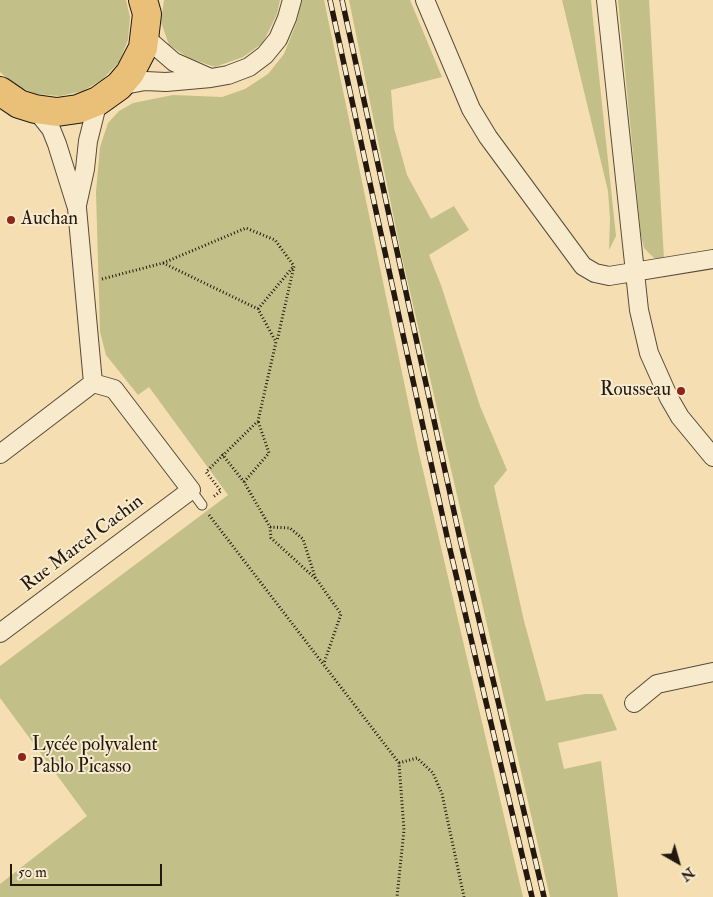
<!DOCTYPE html>
<html>
<head>
<meta charset="utf-8">
<style>
	body { margin:0 }
	#map { position:relative; width:713px; height:897px; overflow:hidden; background:#f5dfb2; font-family:"IM FELL Double Pica",serif }
	canvas { display:block }
	.north { position:absolute; left:653px; top:837px; width:50px; height:50px; -webkit-text-stroke:4px #f8eacd; paint-order:stroke; rotate:142deg; font-size:14px; font-weight:700; line-height:20px; text-align:center; color:#22180f }
	.north::after { content:''; display:block; margin:auto; width:18px; height:22px; background:#22180f; clip-path:polygon(50% 0,100% 100%,50% 72%,0 100%) }
	.scale { position:absolute; left:10px; top:864px; width:152px; height:22px; box-sizing:border-box; border:2px solid #22180f; border-top:0; padding-left:6px; font-size:15px; line-height:18px; white-space:nowrap; color:#22180f; -webkit-text-stroke:4px #f8eacd; paint-order:stroke }
</style>
</head>
<body>
<div id="map">
<canvas width="713" height="897"></canvas>
<div class="north">N</div>
<div class="scale">50 m</div>
</div>
<script>
const ctx = document.querySelector('canvas').getContext('2d');
ctx.lineJoin = 'round';
function fill(path, color) { ctx.fillStyle = color; ctx.fill(path, 'evenodd'); }
const poly = rows => new Path2D(rows.map(r => 'M' + r).join(''));
function strokePath(path, color, width, dash) { ctx.strokeStyle = color; ctx.lineWidth = width; ctx.lineCap = dash ? 'butt' : 'round'; ctx.setLineDash(dash || []); ctx.stroke(path); }
function write(font, color, halo, rows, align = 'center') {
  ctx.font = font + ' "IM FELL Double Pica",serif'; ctx.lineWidth = 4; ctx.setLineDash([]); ctx.textBaseline = 'middle'; ctx.strokeStyle = halo; ctx.fillStyle = color; for (const [text, x, y, turn = 0] of rows) {
    ctx.save(); ctx.translate(x, y); ctx.rotate((+turn || 0) * Math.PI / 180); ctx.textAlign = isNaN(turn) ? turn : align; if (halo) ctx.strokeText(text, 0, 0); ctx.fillText(text, 0, 0); ctx.restore();
  }
}
fill(poly([
	[0,0,126,0,130,17,128,40,119,62,103,79,83,91,60,96,36,94,15,85,0,72],
	[164,0,280,0,277,14,263,43,243,57,215,67,189,58,169,45,161,22],
	[302,0,324,0,418,449,523,897,0,897,0,884,87,816,0,698,0,666,228,495,149,387,138,395,106,355,100,332,96,192,100,147,108,123,119,111,133,103,173,95,222,97,245,89,268,74,284,54,296,24],
	[349,0,410,0,442,77,391,90,394,128,407,175,431,219,454,206,469,230,429,255,441,285,480,406,507,470,494,486,524,621,546,701,585,694,602,694,617,730,558,743,564,769,601,761,618,897,550,897,401,253],
	[562,0,591,0,616,236,609,250,610,219,608,191],
	[618,0,649,0,664,259,654,258,644,248,641,235]
]), '#c2c088');
const lane = poly([
	[191,490,202,505]
]);
const street = poly([
	[425,0,471,109,488,137,583,266,595,273,609,276,713,259],
	[606,0,639,310,649,353,669,398,680,417,713,457],
	[145,37,174,62,208,77],
	[119,86,145,81,166,82,211,78,228,75,249,67,265,55,278,39,287,18,292,0],
	[77,205,85,169,88,141,98,101],
	[0,454,93,383],
	[0,633,191,490,114,389,93,383,77,208,57,144,51,129,35,109],
	[634,703,657,684,713,672]
]);
const primary = poly([
	[0,91,19,104,35,109,57,112,78,109,98,101,119,86,130,73,143,48,147,14,143,0]
]);
strokePath(lane, '#574a38', 11);
strokePath(street, '#574a38', 20);
strokePath(primary, '#22180f', 30);
strokePath(poly([
	[163,263,246,228,275,240,294,266,277,341],
	[102,279,163,263,258,309,276,342,258,421,206,472,221,491,213,497],
	[258,309,293,267],
	[222,454,244,482,270,527,271,538,317,580,341,614,324,663],
	[244,482,269,453,258,421],
	[209,515,399,763,404,830,397,897],
	[270,527,290,528,303,539,316,580],
	[399,763,417,758,433,773,442,794,464,897]
]), '#22180f', 3, [1, 2.5]);
strokePath(lane, '#f8eacd', 9);
strokePath(street, '#f8eacd', 18);
strokePath(primary, '#eac079', 28);
const rail = poly([
	[330,0,448,541,532,897],
	[342,0,460,539,544,897]
]);
strokePath(rail, '#22180f', 5.5);
strokePath(rail, '#f8eacd', 4, [11]);
for (const [x, y, r, color] of [
	[11,220,5,"#8f2418"],
	[681,391,5,"#8f2418"],
	[22,757,5,"#8f2418"]
]) { const dot = new Path2D(); dot.arc(x, y, r, 0, 2 * Math.PI); ctx.fillStyle = color; ctx.fill(dot); strokePath(dot, '#f8eacd', 2); }
write('19px', '#22180f', '#f8eacd', [
	["Auchan",21,220],
	["Rousseau",671,391,"right"],
	["Lycée polyvalent",32,746],
	["Pablo Picasso",32,768]
], 'left');
write('19px', '#22180f', '#f8eacd', [
	["Rue Marcel Cachin",83,544,-37]
]);
</script>
</body>
</html>
